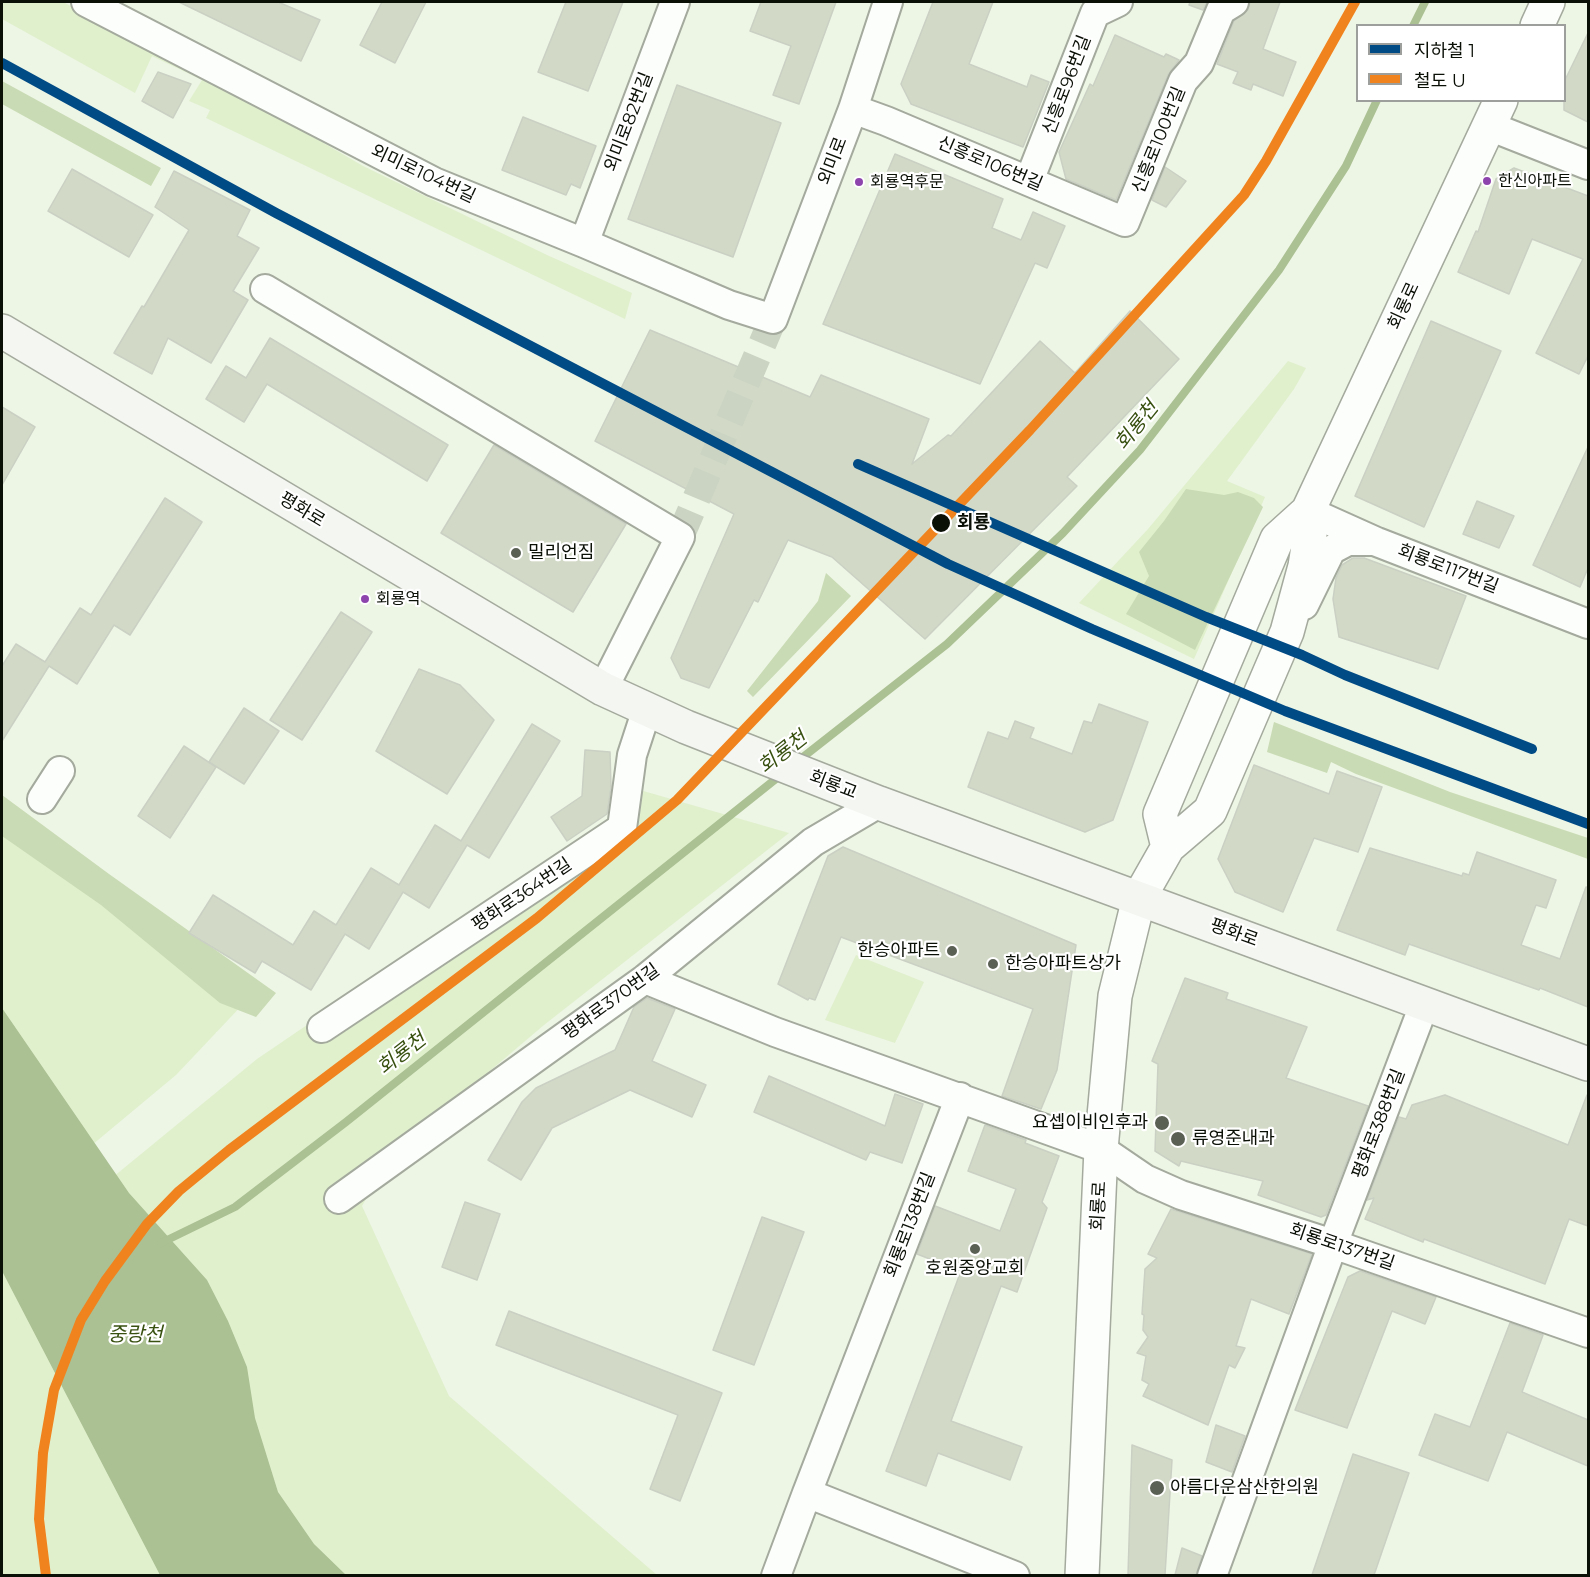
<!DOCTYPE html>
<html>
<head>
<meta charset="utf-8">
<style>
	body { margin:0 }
	#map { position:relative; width:1590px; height:1577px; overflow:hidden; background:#edf5e4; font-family:Montserrat,"Noto Sans KR",sans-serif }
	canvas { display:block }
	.frame { position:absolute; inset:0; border:3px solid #0b1007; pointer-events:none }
	.legend { position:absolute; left:1356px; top:24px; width:210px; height:78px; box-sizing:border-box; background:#fff; border:2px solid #9d9f9c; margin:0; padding:8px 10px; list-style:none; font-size:18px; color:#0b1007 }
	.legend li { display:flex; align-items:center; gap:12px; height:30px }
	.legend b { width:30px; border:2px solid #9d9f9c }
</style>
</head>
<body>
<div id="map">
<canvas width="1590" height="1577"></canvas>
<div class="frame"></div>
<ul class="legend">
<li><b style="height:8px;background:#004a85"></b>지하철 1</li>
<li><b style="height:8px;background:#f0831e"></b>철도 U</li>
</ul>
</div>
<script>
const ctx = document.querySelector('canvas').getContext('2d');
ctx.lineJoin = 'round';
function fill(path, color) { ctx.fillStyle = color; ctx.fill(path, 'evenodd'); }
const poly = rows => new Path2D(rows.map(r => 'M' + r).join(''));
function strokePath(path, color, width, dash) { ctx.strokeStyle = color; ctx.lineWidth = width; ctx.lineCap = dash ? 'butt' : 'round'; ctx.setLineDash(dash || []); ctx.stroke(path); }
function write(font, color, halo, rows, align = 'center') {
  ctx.font = font + ' Montserrat,"Noto Sans KR",sans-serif'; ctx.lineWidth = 4.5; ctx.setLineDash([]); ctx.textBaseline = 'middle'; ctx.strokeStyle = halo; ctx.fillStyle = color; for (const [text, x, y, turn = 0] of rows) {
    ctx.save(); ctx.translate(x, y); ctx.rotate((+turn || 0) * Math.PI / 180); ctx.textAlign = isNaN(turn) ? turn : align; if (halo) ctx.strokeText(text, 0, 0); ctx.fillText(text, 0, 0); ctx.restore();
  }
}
fill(poly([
	[2,2,63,2,226,86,363,166,547,255,632,293,625,319,206,118,210,110,189,101,202,80,152,56,135,93,2,19],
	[1288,361,1306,368,1294,389,1227,481,1265,497,1194,659,1079,603,1148,529],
	[640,790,789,833,544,1025,392,1154,362,1206,449,1396,657,1575,2,1576,2,1268,257,1059,591,832,617,812],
	[2,822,246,1001,176,1075,2,1220],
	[856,955,924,982,895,1043,825,1020]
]), '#e0f0cd');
fill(poly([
	[2,81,161,168,151,186,2,104],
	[1186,489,1224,495,1238,492,1254,498,1263,507,1195,650,1126,614,1149,576,1139,552,1164,521],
	[826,573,851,596,753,697,747,691,818,601],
	[1274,722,1450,792,1588,838,1588,859,1356,774,1331,762,1327,773,1267,752],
	[2,795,109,874,276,993,256,1017,220,1003,101,905,2,836]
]), '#c9dbb4');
fill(poly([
	[2,1008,129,1193,207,1280,228,1321,247,1367,255,1418,278,1492,314,1544,346,1575,160,1575,2,1271]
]), '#abc093');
strokePath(poly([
	[1413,26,1425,2],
	[798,761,947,644,1063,533,1140,450,1279,270,1346,166,1377,100],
	[161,1243,235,1207,346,1122,782,774]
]), '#abc093', 8);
const building = poly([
	[179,2,278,2,320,20,301,61,179,2],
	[382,2,426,2,395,63,360,45,382,2],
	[566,2,623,2,588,91,538,72,566,2],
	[761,2,836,2,799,104,773,95,791,46,750,31,761,2],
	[933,2,993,2,969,64,1027,87,1031,75,1049,82,1023,147,911,104,901,84,933,2],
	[1190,2,1207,2,1203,10,1189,5,1190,2],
	[1250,2,1280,2,1263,49,1296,62,1283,96,1253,84,1251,90,1233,83,1238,72,1217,64,1234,21,1248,10,1250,2],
	[1588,33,1588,122,1564,110,1564,82,1588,33],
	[1115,35,1164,57,1166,54,1179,60,1168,75,1116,200,1066,179,1059,152,1090,84,1093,86,1115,35],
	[158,72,191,84,173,118,142,101,158,72],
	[677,85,781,123,733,257,628,219,677,85],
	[523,117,596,146,580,188,571,184,566,195,502,170,523,117],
	[895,154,1003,199,992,228,1021,240,1033,212,1065,226,1047,268,1035,263,980,384,823,324,895,154],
	[1165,167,1186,181,1166,207,1152,200,1165,167],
	[1514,168,1588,196,1588,356,1579,374,1536,353,1583,259,1532,239,1509,294,1458,272,1476,231,1478,232,1496,179,1514,168],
	[72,169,153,215,129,257,48,211,72,169],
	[174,171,250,210,237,236,259,248,233,291,248,300,211,363,168,338,152,374,114,353,142,306,144,307,189,230,155,207,174,171],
	[1130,311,1179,359,1067,477,1077,486,925,639,832,557,788,540,758,602,754,600,709,688,681,678,671,658,734,514,595,441,650,330,810,397,821,375,929,419,912,464,948,435,951,436,1040,341,1075,373,1130,311],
	[1431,321,1501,351,1424,527,1355,496,1431,321],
	[270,338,448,445,427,481,267,384,244,422,206,399,226,366,246,378,270,338],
	[2,407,35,427,2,485,2,407],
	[494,445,626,524,573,612,441,533,494,445],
	[1588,447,1588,568,1580,587,1533,565,1588,447],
	[165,498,202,522,130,635,114,625,77,684,49,666,2,741,2,666,16,644,45,662,80,608,91,615,165,498],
	[1477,501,1514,516,1499,548,1463,534,1477,501],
	[1353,558,1364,558,1466,596,1438,669,1339,637,1333,599,1336,578,1342,565,1353,558],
	[341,612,372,632,302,740,270,720,341,612],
	[419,669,460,685,494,720,447,794,376,751,419,669],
	[1099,704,1148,722,1113,820,1085,832,968,787,988,732,1008,739,1015,721,1034,728,1030,738,1072,754,1084,721,1092,723,1099,704],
	[244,708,279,731,244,784,209,762,244,708],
	[532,724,560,741,489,858,467,845,429,908,403,892,369,949,345,934,311,990,262,961,255,973,189,933,213,895,293,945,314,911,336,925,371,868,399,885,435,825,461,841,532,724],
	[184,746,216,767,170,838,138,816,184,746],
	[585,750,610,752,611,787,607,814,567,841,551,817,582,796,585,750],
	[1254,765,1329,794,1337,771,1382,787,1358,852,1314,838,1283,912,1235,892,1218,859,1254,765],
	[843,847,1076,945,1057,1070,1041,1109,1002,1096,1033,1009,841,937,815,1000,809,998,808,1000,778,984,828,856,843,847],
	[1370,848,1462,876,1463,873,1469,875,1477,852,1556,880,1546,908,1536,905,1521,945,1560,959,1586,887,1588,888,1588,1007,1540,988,1539,990,1409,944,1405,955,1337,930,1370,848],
	[1185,978,1228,993,1226,999,1307,1027,1286,1078,1368,1106,1326,1215,1321,1217,1258,1195,1263,1181,1181,1161,1179,1166,1155,1151,1158,1064,1152,1061,1185,978],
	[647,998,675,1009,652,1061,706,1085,692,1117,630,1090,552,1128,521,1180,488,1160,522,1102,536,1088,615,1050,634,1007,647,998],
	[769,1076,885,1126,895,1094,923,1104,902,1163,870,1152,866,1160,754,1112,769,1076],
	[1445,1095,1568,1145,1587,1095,1588,1095,1588,1226,1569,1219,1545,1284,1424,1239,1423,1242,1365,1219,1374,1198,1367,1200,1399,1117,1406,1119,1412,1105,1445,1095],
	[985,1125,1026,1140,1025,1143,1059,1156,1042,1202,1047,1208,1017,1292,1001,1286,951,1421,1022,1447,1010,1480,938,1453,926,1486,886,1471,961,1271,917,1254,935,1206,1000,1231,1016,1189,968,1171,985,1125],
	[465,1202,500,1214,477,1280,442,1267,465,1202],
	[1171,1209,1312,1254,1289,1314,1251,1299,1236,1346,1245,1348,1235,1368,1229,1365,1208,1425,1143,1396,1149,1384,1142,1380,1146,1356,1137,1353,1148,1337,1143,1330,1144,1315,1142,1314,1145,1269,1157,1258,1148,1254,1171,1209],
	[762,1217,804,1232,754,1365,713,1350,762,1217],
	[1360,1271,1436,1297,1425,1324,1392,1311,1347,1428,1295,1410,1348,1277,1360,1271],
	[509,1311,722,1393,680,1501,650,1489,678,1415,496,1345,509,1311],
	[1510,1323,1543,1335,1522,1392,1588,1420,1588,1466,1507,1432,1488,1481,1419,1455,1435,1414,1470,1427,1510,1323],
	[1216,1425,1245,1436,1232,1472,1206,1462,1216,1425],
	[1132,1445,1172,1460,1165,1575,1128,1575,1132,1445],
	[1353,1454,1409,1473,1374,1575,1312,1575,1353,1454],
	[1182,1548,1202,1556,1196,1575,1175,1575,1182,1548]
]);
fill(building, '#d2dac7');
strokePath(building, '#cad0c3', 1.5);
strokePath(poly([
	[680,537,773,319]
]), '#cbd3c3', 28, [28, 14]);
const minor = poly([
	[86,2,434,182,584,243,729,305,773,319,853,109,888,2],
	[853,109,886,121,1125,222,1183,81,1199,63,1221,10,1234,2],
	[1489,126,1588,165],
	[1029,181,1095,13,1118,2],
	[584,243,675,2],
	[265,289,680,537,603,689],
	[1308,511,1377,542,1588,624],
	[1304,605,1331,550,1348,541,1374,541],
	[42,799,60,771],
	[645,979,775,1032,1101,1149,1145,1179,1181,1195,1333,1244,1588,1333],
	[322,1028,622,828,632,755,647,709],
	[960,1097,807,1493,1015,1576],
	[339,1199,645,979,813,842,879,803],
	[776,1576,807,1493],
	[1212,1576,1333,1244,1424,1005]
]);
const tertiary = poly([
	[1537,26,1548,2],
	[1168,847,1160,814,1277,539,1308,511,1501,100],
	[1082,1576,1101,1149,1115,996,1139,898,1168,847,1210,811,1287,632,1305,566,1310,534,1308,511]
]);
const secondary = poly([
	[2,331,603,689,686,727,879,803,1588,1064]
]);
strokePath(minor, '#a4aa9d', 32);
strokePath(tertiary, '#a4aa9d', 36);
strokePath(secondary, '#a4aa9d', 36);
strokePath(minor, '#fcfefb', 28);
strokePath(tertiary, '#fcfefb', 33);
strokePath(secondary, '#f4f6f2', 33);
strokePath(poly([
	[46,1576,39,1519,43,1453,54,1390,81,1320,105,1281,147,1224,179,1191,229,1150,537,918,677,800,1030,430,1244,195,1266,161,1355,2]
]), '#f0831e', 10);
strokePath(poly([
	[2,63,276,213,948,564,1092,629,1285,711,1588,824],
	[858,464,1206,617,1302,655,1345,675,1532,749]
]), '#004a85', 10);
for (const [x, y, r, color] of [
	[1487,181,5,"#8e44ad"],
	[859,182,5,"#8e44ad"],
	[941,523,10,"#0b1007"],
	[516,553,6,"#5a6054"],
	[365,599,5,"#8e44ad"],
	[952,951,6,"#5a6054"],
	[993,964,6,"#5a6054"],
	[1162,1123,8,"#5a6054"],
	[1178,1139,8,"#5a6054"],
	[975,1249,6,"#5a6054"],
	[1157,1488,8,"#5a6054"]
]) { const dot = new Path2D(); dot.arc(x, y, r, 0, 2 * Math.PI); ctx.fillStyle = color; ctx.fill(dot); strokePath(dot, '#fff', 2); }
write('16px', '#0b1007', '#fff', [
	["한신아파트",1498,181],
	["회룡역후문",870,182],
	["회룡역",376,599]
], 'left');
write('18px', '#0b1007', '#fff', [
	["신흥로96번길",1067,85,-69],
	["외미로82번길",629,122,-69],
	["신흥로100번길",1159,140,-68],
	["외미로",833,161,-69],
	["신흥로106번길",990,164,23],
	["외미로104번길",423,174,25],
	["회룡로",1404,306,-65],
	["평화로",302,510,31],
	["회룡로117번길",1448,569,21],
	["회룡교",833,785,21],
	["평화로364번길",522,895,-34],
	["평화로",1234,933,20],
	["평화로370번길",611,1002,-36],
	["평화로388번길",1379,1124,-69],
	["회룡로",1099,1206,-87],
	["회룡로138번길",910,1225,-69],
	["회룡로137번길",1342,1247,19]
]);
write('bold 18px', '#0b1007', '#fff', [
	["회룡",957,523]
], 'left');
write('18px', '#0b1007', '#fff', [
	["밀리언짐",528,553],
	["한승아파트",940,951,"right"],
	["한승아파트상가",1005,964],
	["요셉이비인후과",1148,1123,"right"],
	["류영준내과",1192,1139],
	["호원중앙교회",975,1269,"center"],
	["아름다운삼산한의원",1170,1488]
], 'left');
write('italic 20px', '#385010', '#fff', [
	["회룡천",1137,426,-51],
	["회룡천",783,753,-38],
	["회룡천",402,1054,-38],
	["중랑천",135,1335]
]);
</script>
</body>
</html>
